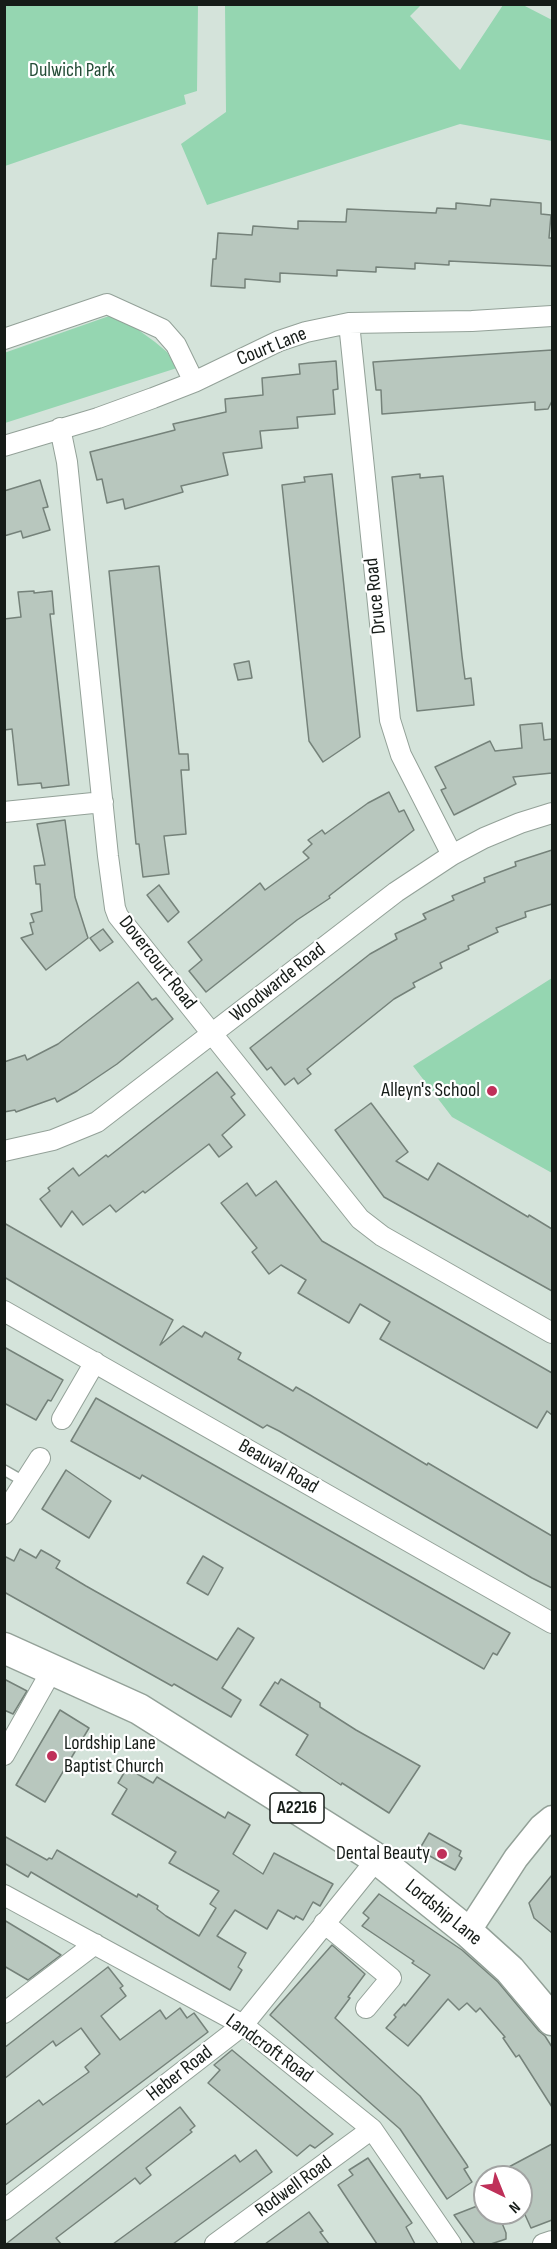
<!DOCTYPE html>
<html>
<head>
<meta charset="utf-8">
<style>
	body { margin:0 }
	#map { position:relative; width:557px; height:2249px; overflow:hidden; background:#d4e3da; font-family:"Sofia Sans Condensed",sans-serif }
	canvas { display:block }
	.frame { position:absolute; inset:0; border:6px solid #161c18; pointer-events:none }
	.north { position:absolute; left:473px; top:2165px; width:60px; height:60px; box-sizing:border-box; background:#fff; border:2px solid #a2a4a3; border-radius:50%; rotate:137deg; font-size:16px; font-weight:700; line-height:24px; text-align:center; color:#161c18 }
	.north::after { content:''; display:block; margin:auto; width:21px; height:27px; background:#bf3059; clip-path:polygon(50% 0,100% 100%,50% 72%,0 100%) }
</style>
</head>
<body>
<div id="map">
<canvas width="557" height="2249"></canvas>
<div class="frame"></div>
<div class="north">N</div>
</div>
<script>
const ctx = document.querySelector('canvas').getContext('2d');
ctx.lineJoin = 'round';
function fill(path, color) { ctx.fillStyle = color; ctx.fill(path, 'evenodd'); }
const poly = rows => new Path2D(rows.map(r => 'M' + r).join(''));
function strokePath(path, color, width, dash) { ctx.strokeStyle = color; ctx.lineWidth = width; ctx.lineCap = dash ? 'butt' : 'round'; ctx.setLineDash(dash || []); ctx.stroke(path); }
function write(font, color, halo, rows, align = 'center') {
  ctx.font = font + ' "Sofia Sans Condensed",sans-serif'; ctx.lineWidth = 4.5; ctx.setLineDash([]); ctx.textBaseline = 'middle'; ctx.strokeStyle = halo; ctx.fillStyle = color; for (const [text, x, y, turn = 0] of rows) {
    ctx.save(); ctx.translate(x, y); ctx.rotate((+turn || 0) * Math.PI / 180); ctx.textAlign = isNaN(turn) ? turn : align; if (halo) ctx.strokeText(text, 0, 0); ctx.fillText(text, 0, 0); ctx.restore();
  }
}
fill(poly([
	[4,5,198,5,197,91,184,95,186,104,5,166],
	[225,5,421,5,410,16,460,70,503,5,523,5,552,20,552,141,460,124,207,205,181,144,226,112],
	[112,315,133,326,155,342,167,352,177,368,5,423,4,353],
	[552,978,552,1173,452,1117,413,1066]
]), '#95d6b1');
const building = poly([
	[491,199,541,203,541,214,551,215,549,238,552,238,552,266,449,261,449,265,415,263,415,269,376,267,376,272,337,270,337,276,280,273,280,282,245,279,245,288,211,286,213,259,216,259,218,233,252,235,253,226,298,229,298,221,346,222,347,209,436,213,437,208,456,209,456,203,490,206,491,199],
	[552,350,552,401,548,409,535,410,535,402,382,414,381,390,376,390,373,362,552,350],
	[336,361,338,389,333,390,335,414,297,417,298,428,260,431,262,448,223,453,228,475,181,486,183,492,125,509,123,499,107,503,102,479,97,480,90,452,175,430,173,424,226,412,225,399,263,395,262,378,300,374,299,364,336,361],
	[332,474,360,737,323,762,309,741,282,485,305,482,304,477,332,474],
	[420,474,420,478,443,476,462,656,465,679,471,678,474,705,417,711,392,477,420,474],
	[40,480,48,507,43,508,50,530,23,538,21,531,4,536,4,491,40,480],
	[159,566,179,754,188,754,189,770,181,770,186,834,164,836,169,874,143,877,139,844,136,844,109,571,159,566],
	[34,591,34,593,52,591,54,614,50,614,69,785,42,788,41,783,18,785,12,729,4,730,4,619,21,617,18,592,34,591],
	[249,661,252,678,238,680,234,664,249,661],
	[542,723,544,740,552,739,552,773,513,777,516,784,454,815,441,790,446,788,435,767,490,741,495,751,522,748,520,725,542,723],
	[389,792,399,812,404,810,414,830,329,896,330,898,297,920,206,992,189,971,202,960,188,942,260,883,265,890,309,858,303,852,312,844,308,840,322,830,325,834,368,803,389,792],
	[65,820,75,897,88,938,46,970,21,938,33,934,30,923,34,922,31,914,42,911,40,884,36,884,34,866,45,865,37,824,65,820],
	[552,850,552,904,525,912,526,917,496,928,498,932,468,946,469,949,440,963,442,968,413,983,415,987,394,999,307,1069,311,1074,298,1084,294,1078,285,1085,271,1067,267,1070,250,1048,370,954,397,939,395,934,426,919,423,914,454,900,452,896,485,882,484,878,516,866,515,862,552,850],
	[159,885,179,912,168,922,147,895,159,885],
	[103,929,113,942,100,951,90,938,103,929],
	[138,982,152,1000,156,998,173,1019,117,1064,77,1091,57,1102,55,1098,16,1112,15,1110,4,1112,4,1062,25,1055,27,1060,58,1044,138,982],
	[217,1072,235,1094,231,1097,245,1115,222,1135,232,1147,219,1157,209,1144,145,1193,143,1191,116,1212,110,1205,83,1225,72,1211,61,1227,40,1199,50,1191,48,1188,73,1168,79,1176,106,1155,108,1157,217,1072],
	[371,1103,408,1152,396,1161,428,1180,438,1163,528,1217,529,1215,552,1229,552,1291,384,1197,335,1130,371,1103],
	[276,1181,322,1241,552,1373,552,1415,547,1411,537,1428,380,1339,390,1322,360,1304,349,1323,298,1293,306,1280,281,1265,269,1274,252,1252,257,1248,221,1203,247,1183,256,1196,276,1181],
	[4,1223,173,1320,160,1345,183,1326,202,1337,205,1332,241,1353,238,1359,252,1367,293,1391,296,1387,310,1395,427,1465,428,1463,552,1536,552,1588,532,1578,279,1431,267,1425,263,1428,4,1277,4,1223],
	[4,1347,63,1380,51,1401,48,1400,36,1420,4,1403,4,1347],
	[96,1398,510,1633,497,1655,493,1653,484,1669,142,1475,140,1479,71,1441,96,1398],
	[66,1470,111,1501,89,1538,42,1509,66,1470],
	[20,1549,36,1558,41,1550,50,1555,60,1561,56,1568,86,1586,217,1660,238,1628,254,1638,222,1688,241,1700,231,1717,174,1684,172,1686,4,1592,4,1556,14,1561,20,1549],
	[203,1556,223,1568,208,1595,187,1583,203,1556],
	[4,1679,27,1691,13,1714,4,1710,4,1679],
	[281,1679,320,1703,320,1707,356,1730,420,1766,389,1813,342,1783,341,1785,296,1755,308,1735,260,1705,275,1682,278,1684,281,1679],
	[60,1710,89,1728,45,1802,16,1785,60,1710],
	[127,1768,153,1783,157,1777,225,1818,228,1812,250,1825,233,1854,263,1874,274,1853,333,1884,320,1906,313,1902,303,1920,296,1916,294,1919,278,1910,267,1929,235,1910,217,1936,246,1953,238,1967,242,1970,230,1990,31,1872,28,1877,4,1863,4,1836,47,1860,49,1858,52,1859,57,1850,137,1897,138,1894,158,1906,157,1909,166,1916,199,1936,216,1908,210,1904,219,1891,169,1863,176,1852,112,1814,127,1789,118,1783,127,1768],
	[429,1833,461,1851,459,1856,462,1858,455,1870,419,1850,429,1833],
	[552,1875,552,1933,534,1918,529,1903,552,1875],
	[379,1894,462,1950,498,1982,539,2031,545,2036,552,2047,552,2107,519,2055,516,2057,503,2038,505,2037,480,2008,476,2012,467,2003,459,2010,448,1999,408,2046,386,2028,396,2017,394,2015,404,2004,405,2006,430,1975,412,1963,414,1961,362,1926,369,1918,363,1913,379,1894],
	[4,1920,47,1946,61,1955,28,1980,4,1966,4,1920],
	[332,1945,365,1974,348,1997,350,1998,335,2018,420,2096,467,2165,468,2167,464,2169,472,2182,447,2199,400,2129,270,2015,332,1945],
	[108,1967,123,1986,120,1988,126,1996,101,2016,120,2040,160,2010,166,2019,180,2008,187,2018,194,2013,208,2032,4,2186,4,2126,39,2100,43,2105,89,2072,85,2067,100,2054,81,2028,56,2046,53,2041,4,2079,4,2048,108,1967],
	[232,2050,305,2111,333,2134,315,2148,310,2145,297,2156,259,2125,208,2083,220,2070,214,2065,232,2050],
	[180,2107,195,2126,190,2130,192,2132,146,2168,151,2175,140,2184,135,2178,56,2238,61,2244,6,2244,180,2107],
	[552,2144,552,2220,531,2228,521,2206,521,2177,490,2177,552,2144],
	[256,2150,272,2172,173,2244,113,2244,235,2155,240,2162,256,2150],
	[368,2158,412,2223,406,2227,415,2244,377,2244,338,2185,353,2175,349,2170,368,2158],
	[485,2203,485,2213,498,2213,506,2233,506,2239,491,2244,475,2244,454,2215,485,2203],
	[309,2212,323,2231,320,2232,329,2244,265,2244,309,2212]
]);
fill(building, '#b8c7be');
strokePath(building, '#75827a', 1.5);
const service = poly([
	[4,1470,25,1482]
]);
const minor = poly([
	[349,323,390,720,401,755,452,855],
	[4,339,107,304,162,329,176,345,194,382],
	[60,428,67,462,108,856,115,908,118,916,360,1219,382,1236,552,1333],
	[4,446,98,418,153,398,194,382,279,341,306,332,349,323,472,321,552,316],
	[4,812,103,802],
	[4,1151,53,1140,97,1122,396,892,452,855,484,838,520,823,552,813],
	[4,1311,552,1623],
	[62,1419,95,1362],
	[4,1514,40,1458],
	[4,1755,52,1670],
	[4,1895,243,2025,372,2129,451,2244],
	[324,1923,391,1978,366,2008],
	[4,2013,95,1944],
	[4,2210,243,2025,377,1859],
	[215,2244,372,2129],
	[543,2244,552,2241]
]);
const tertiary = poly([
	[468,1932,516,1858,541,1827,552,1818]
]);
const primary = poly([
	[4,1648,139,1709,377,1859,468,1932,510,1970,552,2020]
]);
strokePath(service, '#93a198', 12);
strokePath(minor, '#93a198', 22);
strokePath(tertiary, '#93a198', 27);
strokePath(primary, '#93a198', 33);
strokePath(service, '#fff', 9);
strokePath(minor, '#fff', 20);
strokePath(tertiary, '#fff', 24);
strokePath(primary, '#fff', 30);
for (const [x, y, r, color] of [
	[492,1091,6,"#bf3059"],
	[52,1756,6,"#bf3059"],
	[442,1854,6,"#bf3059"]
]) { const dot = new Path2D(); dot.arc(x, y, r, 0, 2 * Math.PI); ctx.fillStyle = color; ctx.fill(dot); strokePath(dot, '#fff', 2); }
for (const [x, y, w] of [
	[297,1808,54]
]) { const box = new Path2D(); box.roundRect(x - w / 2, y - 15, w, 30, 4.5); ctx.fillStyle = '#fff'; ctx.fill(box); strokePath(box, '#161c18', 1.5); }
write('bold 18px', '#161c18', null, [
	["A2216",297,1808]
]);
write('20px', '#244d37', '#fff', [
	["Dulwich Park",72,71]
]);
write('20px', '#161c18', '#fff', [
	["Court Lane",272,347,-22],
	["Druce Road",376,596,-96],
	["Dovercourt Road",157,963,52],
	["Woodwarde Road",278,983,-38],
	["Beauval Road",278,1467,30],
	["Lordship Lane",443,1913,39],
	["Landcroft Road",269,2049,36],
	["Heber Road",180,2074,-38],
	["Rodwell Road",294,2187,-36]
]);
write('20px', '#161c18', '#fff', [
	["Alleyn's School",480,1091],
	["Lordship Lane",64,1744,"left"],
	["Baptist Church",64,1767,"left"],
	["Dental Beauty",430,1854]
], 'right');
</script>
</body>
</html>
